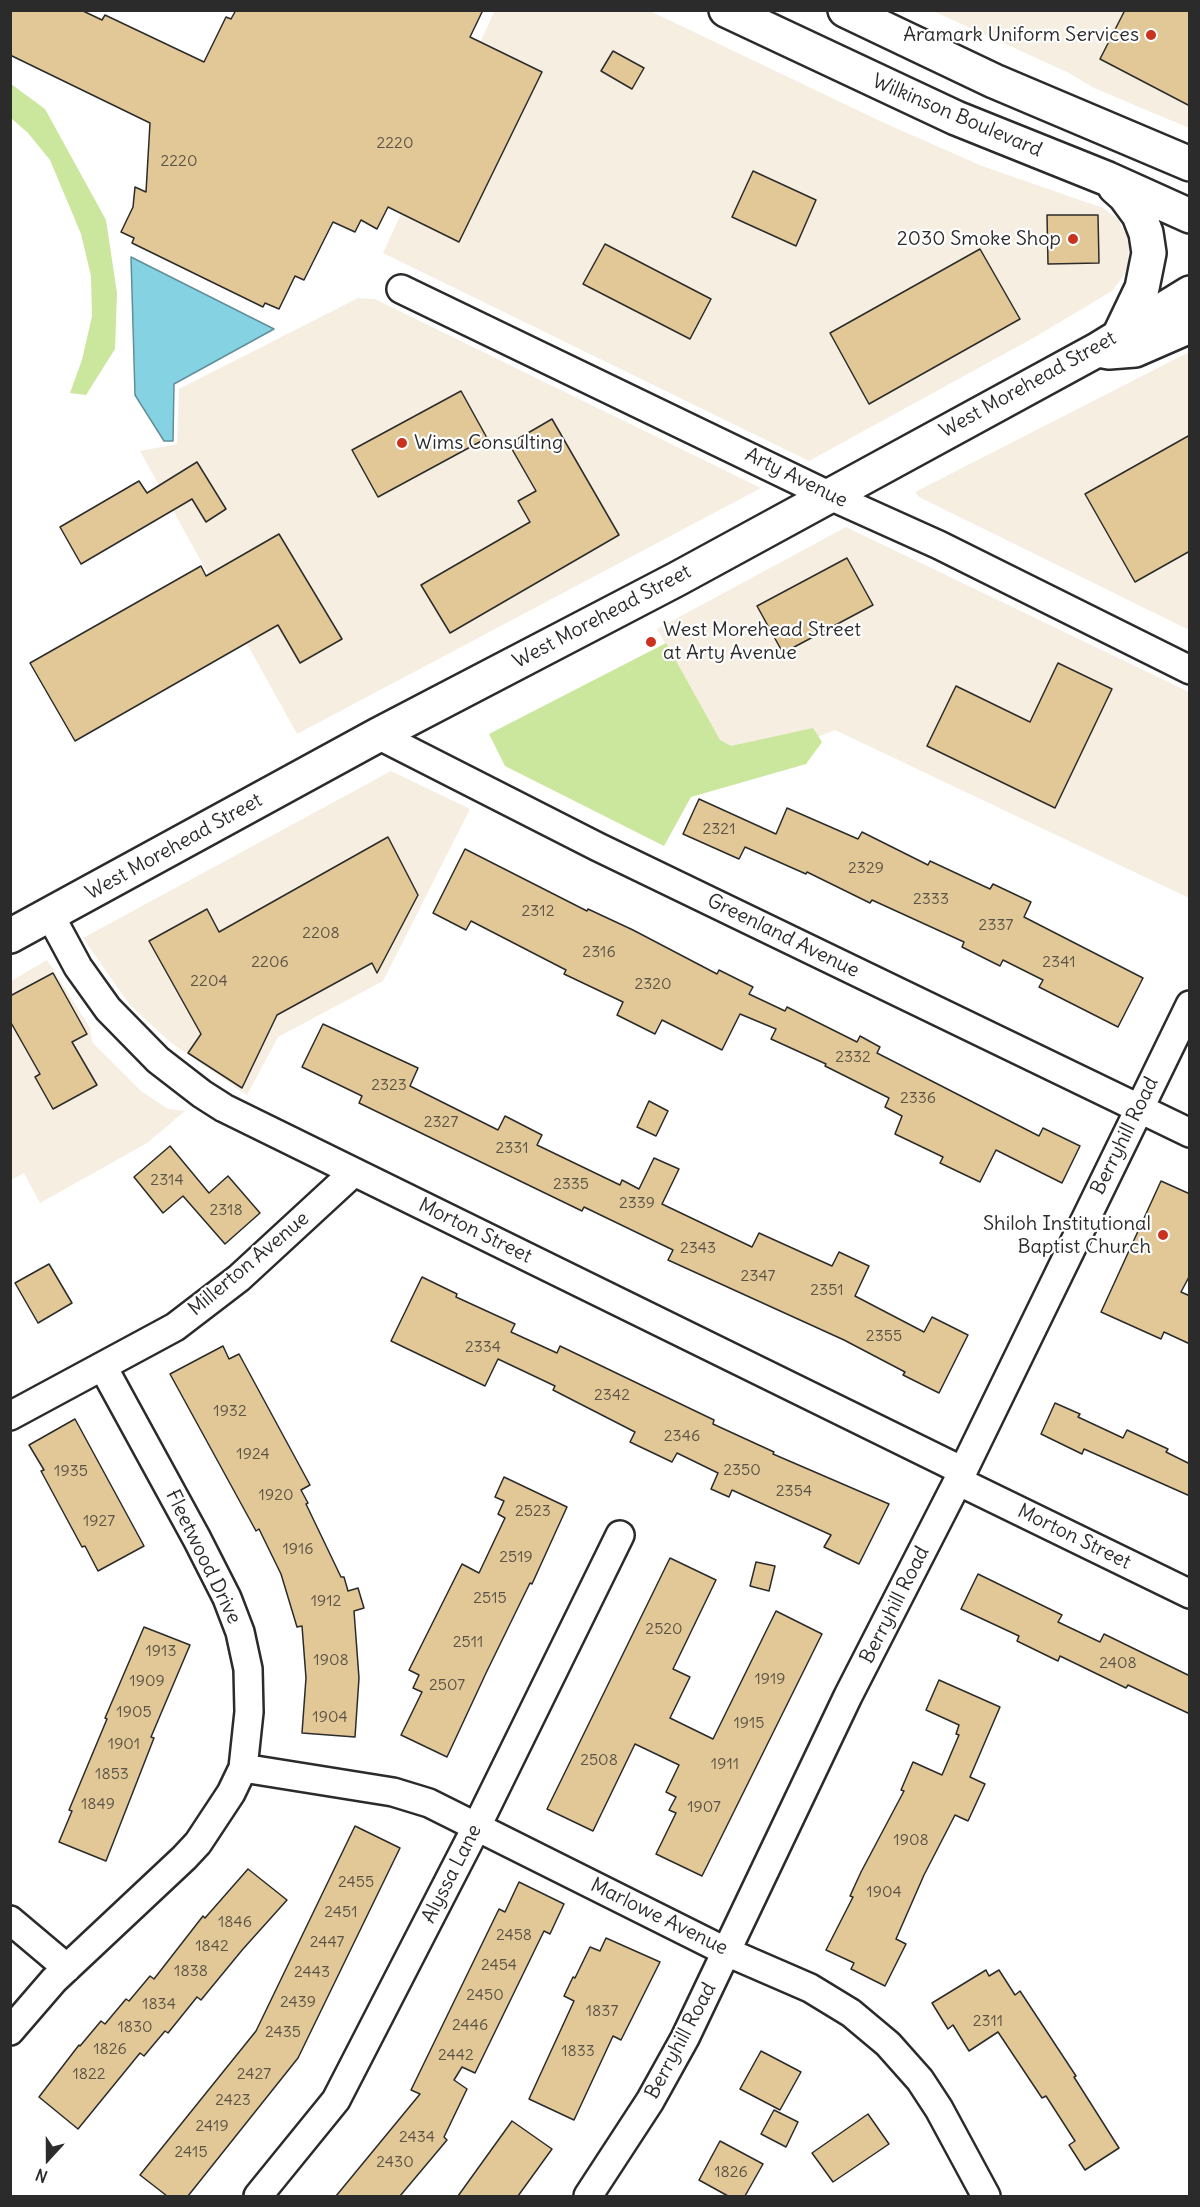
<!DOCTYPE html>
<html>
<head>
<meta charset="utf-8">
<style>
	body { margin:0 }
	#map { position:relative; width:1200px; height:2207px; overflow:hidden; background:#fff; font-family:Delius,sans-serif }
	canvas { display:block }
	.frame { position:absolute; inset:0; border:12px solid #2b2b2b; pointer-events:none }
	.north { position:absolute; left:18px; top:2129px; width:60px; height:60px; -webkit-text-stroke:4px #fff; paint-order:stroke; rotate:201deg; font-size:16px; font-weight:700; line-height:24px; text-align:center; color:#2b2b2b }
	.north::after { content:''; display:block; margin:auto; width:21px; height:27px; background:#2b2b2b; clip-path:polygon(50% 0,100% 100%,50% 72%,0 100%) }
</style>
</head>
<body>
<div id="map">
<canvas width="1200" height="2207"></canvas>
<div class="frame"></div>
<div class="north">N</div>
</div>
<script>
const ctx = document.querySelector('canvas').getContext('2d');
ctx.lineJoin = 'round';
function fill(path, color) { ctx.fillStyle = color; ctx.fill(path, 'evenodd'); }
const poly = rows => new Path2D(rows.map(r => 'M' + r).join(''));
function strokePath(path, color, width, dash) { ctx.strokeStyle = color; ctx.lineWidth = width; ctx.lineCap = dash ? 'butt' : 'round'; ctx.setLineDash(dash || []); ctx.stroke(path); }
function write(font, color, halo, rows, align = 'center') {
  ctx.font = font + ' Delius,sans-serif'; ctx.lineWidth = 4.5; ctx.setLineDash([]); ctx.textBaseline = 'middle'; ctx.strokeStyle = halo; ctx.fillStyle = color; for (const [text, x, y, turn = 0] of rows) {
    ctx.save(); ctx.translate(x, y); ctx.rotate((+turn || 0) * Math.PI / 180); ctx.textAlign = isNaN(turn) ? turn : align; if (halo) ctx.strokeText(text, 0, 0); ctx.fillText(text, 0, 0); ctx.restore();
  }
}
fill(poly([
	[495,10,650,11,880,121,982,166,1103,208,1118,219,1127,236,1129,248,1128,262,1124,275,1112,291,1035,337,809,461,383,253],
	[933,11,1189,11,1189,128,1094,88,1069,73],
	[358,298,375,299,761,488,297,734,140,451,177,444,179,389],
	[1189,352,1189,630,919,497,915,492],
	[846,527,1189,692,1189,898,835,730,736,770,657,629],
	[391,771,470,809,383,981,278,1037,247,1095,170,1042,129,1004,83,938],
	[47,960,90,1028,92,1042,141,1091,168,1109,185,1111,147,1143,40,1203,24,1173,11,1180,11,981]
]), '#f6eee0');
fill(poly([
	[11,84,45,109,106,220,117,293,115,349,86,395,70,393,82,360,92,316,91,276,81,234,50,160,28,133,11,118],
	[666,643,720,740,731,746,813,728,822,742,806,764,691,797,664,846,505,766,489,734]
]), '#cbe69d');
const water = poly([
	[131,257,274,329,174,384,173,441,164,441,135,395,131,257]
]);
fill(water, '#85d2e3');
strokePath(water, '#618f99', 1.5);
const building = poly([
	[10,10,81,10,102,20,105,15,204,62,226,17,231,19,236,10,483,10,470,37,542,72,459,242,388,207,377,229,361,220,355,232,333,222,304,280,295,276,279,309,265,303,263,307,132,243,134,238,121,232,133,207,135,187,146,192,150,123,10,55,10,10],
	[1125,10,1190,10,1190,106,1100,59,1125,10],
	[613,51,644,68,632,89,601,71,613,51],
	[753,171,816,200,796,246,732,217,753,171],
	[1047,215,1098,215,1099,263,1048,264,1047,215],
	[605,244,711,299,690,339,583,284,605,244],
	[980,249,1020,319,869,404,830,333,980,249],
	[461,391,487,438,378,497,352,450,461,391],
	[552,419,619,535,450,633,421,585,530,522,518,501,536,491,509,444,552,419],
	[1190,435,1190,551,1135,582,1085,494,1190,435],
	[197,462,226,509,206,522,192,499,81,564,60,527,139,481,147,493,197,462],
	[279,534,342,639,300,663,278,625,75,741,30,663,201,566,206,576,279,534],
	[847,558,873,605,783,653,757,606,847,558],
	[1058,663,1112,689,1055,808,927,746,956,686,1030,722,1058,663],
	[699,799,776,834,787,808,858,839,862,832,928,865,930,861,990,889,993,884,1031,902,1024,917,1143,978,1118,1027,1039,987,1043,980,1003,960,1000,966,962,947,964,942,872,900,870,903,807,872,806,874,745,847,739,859,683,834,699,799],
	[388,837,418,895,377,973,372,963,277,1015,242,1088,188,1053,201,1034,149,941,207,909,219,932,388,837],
	[465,849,587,911,588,909,633,930,717,974,719,970,753,987,749,994,785,1011,787,1007,857,1042,860,1036,880,1047,877,1053,1039,1136,1043,1128,1080,1146,1062,1183,996,1150,980,1182,940,1163,943,1157,895,1134,902,1116,885,1107,889,1098,825,1066,826,1064,771,1039,776,1029,740,1014,722,1050,662,1020,655,1034,617,1015,623,1002,564,974,566,970,471,921,466,930,433,913,465,849],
	[53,973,87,1034,72,1042,97,1085,53,1109,35,1077,40,1074,10,1021,10,996,53,973],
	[323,1024,418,1068,410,1086,498,1130,505,1116,542,1135,537,1145,620,1185,622,1180,639,1189,654,1158,679,1169,662,1204,752,1247,759,1233,832,1266,839,1252,869,1266,855,1296,924,1332,932,1317,968,1335,939,1393,903,1375,905,1372,844,1340,668,1260,673,1250,584,1207,582,1211,359,1103,362,1096,302,1067,323,1024],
	[649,1101,668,1111,656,1136,637,1127,649,1101],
	[170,1146,209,1193,228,1176,260,1213,225,1244,183,1196,163,1213,134,1177,170,1146],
	[1161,1181,1190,1194,1190,1275,1181,1292,1190,1296,1190,1344,1164,1332,1161,1339,1101,1312,1161,1181],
	[49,1264,72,1303,38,1323,15,1283,49,1264],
	[422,1277,457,1294,456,1297,515,1324,511,1332,557,1353,560,1346,714,1420,713,1424,774,1452,773,1454,889,1504,859,1564,824,1547,831,1535,732,1490,729,1497,711,1489,718,1473,677,1453,672,1462,630,1442,635,1432,553,1390,555,1386,498,1359,485,1386,391,1341,422,1277],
	[223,1346,229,1359,239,1354,310,1485,301,1490,308,1503,306,1504,341,1577,344,1577,348,1591,358,1588,364,1608,354,1611,359,1678,355,1737,302,1733,306,1678,302,1626,297,1627,281,1574,259,1529,256,1531,170,1374,223,1346],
	[1055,1403,1080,1414,1078,1417,1123,1438,1127,1430,1168,1449,1166,1452,1190,1464,1190,1496,1084,1449,1082,1454,1041,1434,1055,1403],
	[75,1419,144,1546,98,1571,85,1546,82,1547,41,1471,44,1470,29,1445,75,1419],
	[504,1477,567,1507,532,1584,530,1583,487,1671,447,1757,401,1735,422,1692,413,1688,419,1675,409,1670,462,1564,479,1573,505,1518,498,1514,504,1501,495,1497,504,1477],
	[670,1558,716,1580,673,1669,690,1677,670,1718,713,1739,776,1611,822,1634,702,1876,656,1854,676,1813,669,1810,676,1797,666,1792,679,1765,635,1744,593,1831,547,1809,670,1558],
	[756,1562,775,1566,769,1591,750,1586,756,1562],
	[978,1574,1062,1615,1058,1622,1100,1642,1104,1634,1190,1676,1190,1714,1128,1685,1126,1688,1060,1656,1058,1661,1017,1641,1019,1636,961,1609,978,1574],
	[144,1627,190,1645,151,1737,154,1738,106,1861,59,1842,72,1811,69,1810,107,1719,105,1718,144,1627],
	[939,1680,1000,1707,970,1777,985,1784,968,1821,955,1815,924,1875,896,1939,906,1944,885,1986,851,1969,854,1963,826,1950,853,1897,850,1896,861,1872,904,1791,901,1790,913,1762,942,1775,959,1735,956,1734,959,1725,926,1710,939,1680],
	[355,1826,400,1848,298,2058,188,2196,167,2196,140,2175,256,2031,355,1826],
	[248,1869,287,1900,243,1949,201,2000,197,1997,168,2033,165,2031,144,2056,140,2053,78,2129,39,2097,79,2045,80,2046,101,2021,105,2024,126,1999,129,2001,150,1976,154,1979,203,1916,205,1918,248,1869],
	[519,1882,564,1904,550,1934,544,1931,475,2073,462,2067,454,2080,467,2089,444,2137,447,2140,400,2196,336,2196,420,2094,411,2090,499,1909,505,1912,519,1882],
	[606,1938,660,1962,621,2040,613,2036,574,2120,529,2099,574,2001,564,1996,573,1977,575,1978,590,1947,600,1951,606,1938],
	[986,1970,989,1976,999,1970,1015,1995,1020,1991,1076,2076,1074,2077,1119,2148,1085,2170,1069,2145,1075,2141,1046,2096,1042,2098,998,2032,969,2051,953,2025,948,2029,932,2003,986,1970],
	[761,2051,801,2072,780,2110,740,2089,761,2051],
	[774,2110,798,2122,786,2147,761,2134,774,2110],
	[868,2114,889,2144,833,2182,812,2153,868,2114],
	[512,2121,552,2149,518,2196,458,2196,512,2121],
	[720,2141,763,2164,745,2196,728,2196,699,2180,720,2141]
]);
fill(building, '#e2c897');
strokePath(building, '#2b2b2b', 1.5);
const minor = poly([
	[401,289,828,495,939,545,1190,670],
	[378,735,598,847,1190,1133],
	[50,915,78,967,108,1009,158,1060,202,1094,224,1108,963,1471],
	[10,1416,175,1327,239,1278,354,1172],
	[958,1481,1190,1594],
	[243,1768,393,1792,429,1803,727,1952,810,1988,851,2013,888,2044,920,2080,939,2109,986,2196],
	[10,1920,67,1968],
	[10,2031,54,1980,184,1858,198,1843,231,1793,243,1768,249,1712,248,1669,240,1632,227,1598,197,1539,103,1367],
	[258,2196,336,2100,477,1826,620,1535],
	[588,2196,650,2101,685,2038,848,1696,958,1481,1190,1005]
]);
const major = poly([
	[726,10,956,118,1108,179,1190,216],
	[845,10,994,81,1190,164],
	[1115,187,1125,196,1139,215,1146,233,1149,253,1142,288,1120,334],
	[1098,350,1109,352,1135,350,1190,326],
	[10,936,378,735,677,579,1097,350,1190,293]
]);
strokePath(minor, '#2b2b2b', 32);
strokePath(major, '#2b2b2b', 38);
strokePath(minor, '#fff', 27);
strokePath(major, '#fff', 33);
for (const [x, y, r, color] of [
	[1151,35,6,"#c8321e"],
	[1073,239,6,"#c8321e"],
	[402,443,6,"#c8321e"],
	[651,642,6,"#c8321e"],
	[1163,1235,6,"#c8321e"]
]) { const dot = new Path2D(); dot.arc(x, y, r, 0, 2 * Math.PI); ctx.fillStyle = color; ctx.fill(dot); strokePath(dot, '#fff', 2); }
write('16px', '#595246', null, [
	["2220",395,143],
	["2220",179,161],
	["2321",719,829],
	["2329",866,868],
	["2333",931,899],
	["2312",538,911],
	["2337",996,925],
	["2208",321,933],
	["2316",599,952],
	["2206",270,962],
	["2341",1059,962],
	["2204",209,981],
	["2320",653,984],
	["2332",853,1057],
	["2323",389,1085],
	["2336",918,1098],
	["2327",441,1122],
	["2331",512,1148],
	["2314",167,1180],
	["2335",571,1184],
	["2339",637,1203],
	["2318",226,1210],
	["2343",698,1248],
	["2347",758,1276],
	["2351",827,1290],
	["2355",884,1336],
	["2334",483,1347],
	["2342",612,1395],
	["1932",230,1411],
	["2346",682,1436],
	["1924",253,1454],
	["2350",742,1470],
	["1935",71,1471],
	["2354",794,1491],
	["1920",276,1495],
	["2523",533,1511],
	["1927",99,1521],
	["1916",298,1549],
	["2519",516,1557],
	["2515",490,1598],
	["1912",326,1601],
	["2520",664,1629],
	["2511",468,1642],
	["1913",161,1651],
	["1908",331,1660],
	["2408",1118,1663],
	["1919",770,1679],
	["1909",147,1681],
	["2507",447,1685],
	["1905",134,1712],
	["1904",330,1717],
	["1915",749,1723],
	["1901",124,1744],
	["2508",599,1760],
	["1911",725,1764],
	["1853",112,1774],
	["1849",98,1804],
	["1907",704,1807],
	["1908",911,1840],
	["2455",356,1882],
	["1904",884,1892],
	["2451",341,1912],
	["1846",235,1922],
	["2458",514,1935],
	["2447",327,1942],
	["1842",212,1946],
	["2454",499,1965],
	["1838",191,1971],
	["2443",312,1972],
	["2450",485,1995],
	["2439",298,2002],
	["1834",159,2004],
	["1837",602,2011],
	["2311",988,2021],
	["2446",470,2025],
	["1830",135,2027],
	["2435",283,2032],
	["1826",110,2049],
	["1833",578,2051],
	["2442",456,2055],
	["1822",89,2074],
	["2427",254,2074],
	["2423",233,2100],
	["2419",212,2126],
	["2434",417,2137],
	["2415",191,2152],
	["2430",395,2162],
	["1826",731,2172]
]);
write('20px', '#2b2b2b', '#fff', [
	["Aramark Uniform Services",1139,35],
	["2030 Smoke Shop",1061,239],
	["Wims Consulting",414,443,"left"],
	["West Morehead Street",663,630,"left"],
	["at Arty Avenue",663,653,"left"],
	["Shiloh Institutional",1151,1224],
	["Baptist Church",1151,1247]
], 'right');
write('20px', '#2b2b2b', '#fff', [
	["Wilkinson Boulevard",957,116,23],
	["West Morehead Street",1028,385,-29],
	["Arty Avenue",796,478,26],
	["West Morehead Street",602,617,-28],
	["West Morehead Street",174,847,-29],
	["Greenland Avenue",783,936,26],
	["Berryhill Road",1125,1136,-64],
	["Morton Street",475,1231,26],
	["Millerton Avenue",249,1264,-40],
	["Morton Street",1074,1537,26],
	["Fleetwood Drive",203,1557,64],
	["Berryhill Road",895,1605,-63],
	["Alyssa Lane",452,1874,-63],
	["Marlowe Avenue",659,1917,26],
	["Berryhill Road",681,2041,-62]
]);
</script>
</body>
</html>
